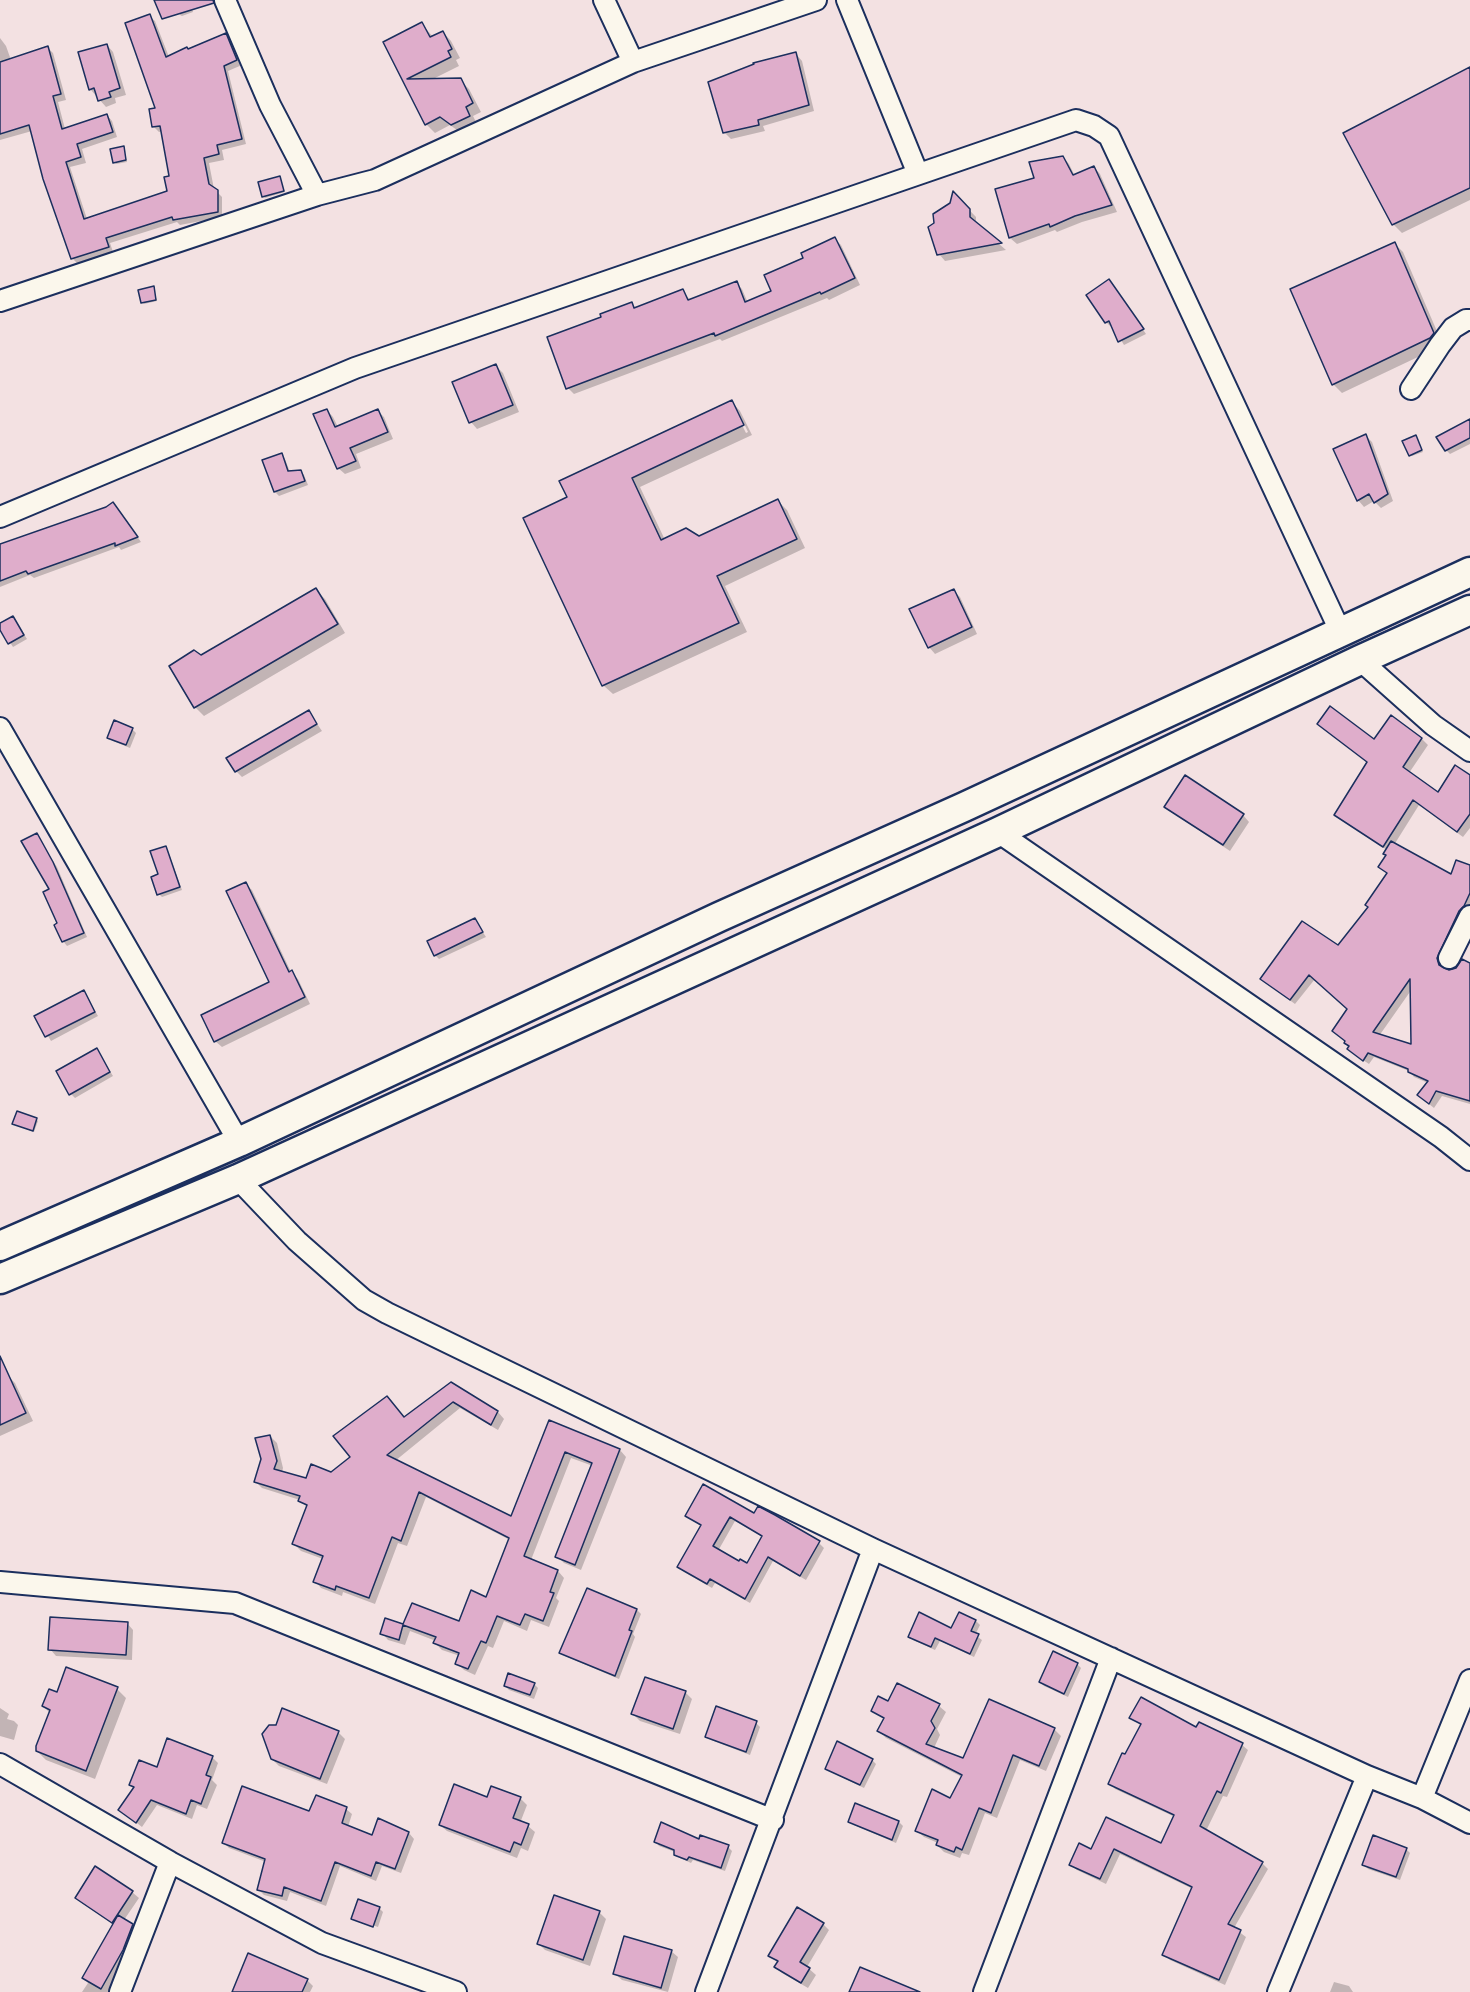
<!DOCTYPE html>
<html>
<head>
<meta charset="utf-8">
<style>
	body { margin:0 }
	canvas { display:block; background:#f3e1e2 }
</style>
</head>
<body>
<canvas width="1470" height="1992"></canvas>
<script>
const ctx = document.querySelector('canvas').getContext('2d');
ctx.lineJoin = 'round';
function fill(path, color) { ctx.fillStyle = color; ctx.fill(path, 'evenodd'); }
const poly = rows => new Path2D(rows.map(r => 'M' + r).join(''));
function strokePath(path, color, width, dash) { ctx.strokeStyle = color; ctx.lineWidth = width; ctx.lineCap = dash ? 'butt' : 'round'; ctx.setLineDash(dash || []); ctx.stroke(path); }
fill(poly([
	[182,0,189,0,193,12,182,16,180,15,176,3],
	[149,16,155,21,169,57,226,35,231,41,242,65,228,71,246,144,222,150,224,160,209,163,214,189,222,197,222,217,180,225,177,222,110,243,113,252,77,263,72,258,32,131,0,140,0,38,6,46,11,60,48,48,53,53,66,100,58,102,65,129,107,115,112,121,117,137,82,149,86,163,70,167,87,219,169,192,171,177,163,131,159,132,154,127,157,109],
	[422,24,433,37,443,32,451,41,460,58,456,60,459,66,431,80,460,80,469,89,481,112,473,116,478,126,461,133,450,125,435,133,426,124,385,43],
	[107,45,113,52,126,95,115,98,116,103,106,107,90,89],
	[796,54,802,61,814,111,763,126,765,131,731,139,725,133],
	[1470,69,1470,200,1402,233,1393,224],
	[123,148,127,162,116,164,114,162],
	[1063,157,1069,164,1075,176,1094,167,1100,174,1117,212,1082,222,1057,232,1055,230,1017,244,1010,238,996,190,1036,179],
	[279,178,285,192,265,198,263,196],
	[954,194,976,217,976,224,1006,250,945,261,939,254],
	[835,239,841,245,860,285,829,300,827,298,722,341,720,339,574,394,568,388,603,318,632,304,637,309,683,291,690,300,736,283,742,289,748,303,773,291,806,258],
	[1394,243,1403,252,1442,343,1439,347,1342,393,1333,384],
	[1113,285,1146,334,1124,345,1112,325,1110,326,1106,322,1088,296],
	[153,287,157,301,144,304,143,303],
	[496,366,503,373,519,412,477,429,471,422],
	[732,402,740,411,752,435,640,487,665,540,699,537,778,501,787,510,805,548,725,586,747,632,613,694,604,686,525,519,569,498],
	[735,411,738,411,748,432,746,433],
	[327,410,333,417,338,427,377,410,384,417,393,439,356,454,361,468,345,474,338,468],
	[1470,420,1470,444,1450,454,1446,450],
	[1366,436,1372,442,1393,501,1381,508,1374,501,1364,507,1358,500,1335,450],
	[1417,439,1423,452,1412,456,1411,455],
	[281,455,285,459,290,472,300,471,304,475,308,485,279,496,275,492],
	[117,508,141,542,121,550,119,547,34,578,30,575,0,587,0,543,2,545],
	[316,590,325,599,345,633,204,716,195,707,201,656],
	[953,590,960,597,977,634,935,654,929,647],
	[13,617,27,639,13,647,0,627,0,625],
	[309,712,322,731,242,777,236,771],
	[132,729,136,733,130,748,113,741,108,737],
	[1325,730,1374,741,1422,739,1428,745,1409,773,1438,794,1470,777,1470,828,1463,837,1419,805,1394,845,1451,876,1470,867,1470,910,1443,958,1442,966,1444,970,1456,970,1470,964,1470,1104,1442,1096,1434,1108,1424,1100,1428,1083,1414,1077,1409,1071,1374,1057,1369,1064,1354,1054,1346,1043,1348,1009,1315,979,1295,1004,1267,984,1339,947,1370,908,1388,874,1380,867,1387,855,1387,850,1336,815,1368,763],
	[1412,989,1413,1047,1379,1036],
	[1166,807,1243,815,1249,822,1230,851,1173,813],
	[36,835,57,867,87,937,67,946,63,941],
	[165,848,168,851,182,890,162,897,159,894,160,875],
	[245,883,252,890,291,972,298,979,310,1004,222,1047,215,1041,271,982],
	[475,920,486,937,439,959,435,955],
	[84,992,98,1016,51,1041,36,1016],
	[97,1050,113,1076,75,1098,71,1094],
	[36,1119,38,1121,34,1132,13,1124],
	[7,1375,15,1383,33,1421,0,1436,0,1378],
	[451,1384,498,1412,504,1419,498,1430,460,1408,395,1461,512,1518,550,1422,620,1450,626,1457,581,1570,564,1563,557,1556,593,1466,571,1458,531,1560,558,1571,564,1578,556,1598,559,1601,549,1627,531,1620,527,1631,504,1621,493,1648,488,1646,475,1675,464,1670,457,1663,460,1656,442,1650,435,1643,436,1641,410,1631,405,1645,388,1640,382,1633,386,1620,404,1626,413,1605,460,1623,486,1599,510,1540,426,1497,407,1546,398,1543,375,1604,343,1592,342,1596,321,1588,315,1581,323,1559,301,1551,294,1544,308,1508,300,1500,262,1488,256,1482,270,1436,277,1443,283,1468,282,1472,307,1480,331,1473,352,1458,387,1398,405,1419],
	[759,1509,819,1543,824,1548,806,1580,773,1561,750,1603,715,1583,712,1588,684,1572,679,1567,702,1527,687,1516,755,1515],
	[735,1521,763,1537,747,1565,740,1563,718,1551],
	[637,1610,641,1614,633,1634,635,1637,619,1679,565,1656,561,1652],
	[959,1614,976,1621,980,1625,975,1635,982,1640,974,1657,940,1641,935,1650,913,1640,909,1636,952,1630],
	[127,1623,133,1630,132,1660,56,1656,50,1649],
	[1077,1664,1081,1668,1068,1697,1044,1686,1040,1682],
	[67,1669,117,1689,126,1698,95,1779,46,1760,37,1751,50,1713,43,1706,58,1694],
	[646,1679,686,1693,692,1699,680,1734,640,1721,633,1714],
	[534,1684,538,1688,534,1699,509,1690,505,1686],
	[898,1685,939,1706,946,1712,937,1729,940,1735,934,1748,964,1760,989,1701,1055,1730,1061,1736,1046,1771,1020,1760,997,1818,985,1813,969,1855,962,1853,960,1858,944,1852,937,1845,938,1843,924,1837,917,1831,951,1800,962,1777,886,1738,879,1731,885,1720,873,1710,888,1703],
	[0,1708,9,1714,7,1719,14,1721,18,1725,14,1740,0,1736],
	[1131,1718,1197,1729,1242,1745,1248,1750,1227,1797,1223,1796,1206,1831,1262,1863,1268,1869,1234,1928,1246,1937,1225,1985,1170,1960,1164,1954,1193,1889,1120,1854,1106,1884,1077,1870,1071,1865,1092,1851,1161,1845,1175,1817,1115,1789,1110,1783,1142,1726],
	[756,1723,760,1727,750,1755,711,1740,707,1736],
	[338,1732,345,1739,327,1784,279,1766,272,1759],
	[212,1757,218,1763,212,1780,217,1785,207,1809,197,1805,192,1819,157,1805,142,1827,120,1810,135,1789,130,1785,157,1769],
	[872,1760,876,1764,864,1788,831,1772,827,1768],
	[520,1798,527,1805,520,1823,528,1826,535,1832,528,1851,521,1848,517,1858,447,1831,440,1825,488,1799],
	[856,1805,899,1822,903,1826,896,1843,854,1825,850,1821],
	[346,1809,352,1814,348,1827,372,1837,379,1820,409,1833,414,1839,401,1873,382,1866,376,1881,340,1866,326,1906,290,1892,287,1901,264,1895,258,1889,266,1862,229,1848,223,1842,310,1813],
	[655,1841,699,1841,728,1847,732,1851,725,1871,693,1860,691,1863,680,1858,675,1852,659,1846],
	[1406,1849,1410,1853,1400,1880,1368,1869,1364,1864],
	[132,1892,139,1898,124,1920,138,1931,129,1956,108,1992,82,1992,88,1983,84,1978,114,1925,83,1904,76,1898],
	[379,1908,383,1912,378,1927,355,1919,355,1921,353,1919],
	[599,1912,606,1919,590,1966,545,1950,539,1944],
	[823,1924,829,1930,807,1967,816,1975,808,1988,782,1973,776,1967,778,1963,770,1955],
	[671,1951,678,1957,668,1992,622,1980,615,1974],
	[307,1980,313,1986,310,1992,233,1992],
	[1334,1982,1349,1986,1353,1992,1330,1992]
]), '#0003');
const building = poly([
	[154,0,213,0,214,3,162,19,154,0],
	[150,14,166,57,187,47,188,49,226,33,237,60,224,66,242,139,217,145,219,154,204,158,209,184,218,190,218,212,173,220,172,217,106,238,109,247,71,259,43,179,29,125,0,134,0,62,48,46,61,94,53,96,62,129,107,114,113,132,77,144,81,157,66,162,84,219,167,191,164,177,169,176,160,126,152,127,149,109,155,108,125,23,150,14],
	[422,22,430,37,443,31,452,49,448,51,451,57,407,79,461,78,473,103,466,107,470,116,451,125,440,117,425,125,383,42,422,22],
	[107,44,120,88,109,92,111,97,98,101,94,88,89,90,78,52,107,44],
	[796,52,809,105,758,120,759,125,723,133,708,82,754,64,753,63,796,52],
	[1470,67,1470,188,1392,225,1343,133,1470,67],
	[124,146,126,160,113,163,110,149,124,146],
	[1063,156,1073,175,1094,166,1112,205,1075,216,1050,227,1049,224,1009,238,995,189,1034,178,1029,162,1063,156],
	[280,176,284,191,262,197,258,182,280,176],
	[953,191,970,209,970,217,1002,243,937,255,928,227,934,223,933,214,950,203,953,191],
	[835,237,855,278,821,294,820,292,715,336,714,333,566,389,547,337,601,317,600,314,632,302,634,308,683,289,688,300,737,281,745,302,771,291,764,275,803,258,801,253,835,237],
	[1395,242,1434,333,1430,338,1332,385,1290,289,1395,242],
	[1109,279,1144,329,1118,342,1109,321,1105,323,1086,295,1109,279],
	[154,286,156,300,141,303,138,290,154,286],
	[496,364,513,405,469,423,452,382,496,364],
	[732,400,744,425,632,478,661,540,686,528,699,536,778,499,797,539,717,576,739,623,602,686,523,518,567,497,559,481,732,400],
	[327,409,335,427,378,409,388,432,350,448,356,461,337,469,313,414,327,409],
	[1470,419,1470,438,1445,451,1436,437,1470,419],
	[1366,434,1388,494,1374,503,1369,494,1357,501,1333,449,1366,434],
	[1416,435,1422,450,1409,456,1402,441,1416,435],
	[282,453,288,471,301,470,305,481,274,492,262,460,282,453],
	[113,502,138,537,115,546,115,543,28,574,26,571,0,581,0,544,106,507,113,502],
	[316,588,338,624,194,708,169,666,194,650,201,655,316,588],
	[954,589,972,627,928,648,909,609,954,589],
	[13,616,24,635,8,644,0,630,0,623,13,616],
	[1330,706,1374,739,1391,715,1422,738,1403,767,1438,792,1455,765,1470,775,1470,814,1457,832,1413,800,1383,847,1334,815,1367,762,1317,724,1330,706],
	[309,710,317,724,235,772,226,758,309,710],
	[114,720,133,728,126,745,107,738,114,720],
	[1185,775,1244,814,1223,845,1164,807,1185,775],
	[37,833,53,862,84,933,62,942,54,925,57,923,43,892,49,889,21,841,37,833],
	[1391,841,1451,874,1456,860,1470,865,1470,893,1464,906,1459,911,1437,958,1439,965,1449,970,1456,968,1462,959,1470,963,1470,1101,1436,1091,1429,1104,1417,1095,1428,1081,1408,1072,1408,1069,1368,1053,1363,1061,1347,1049,1349,1046,1344,1043,1345,1041,1332,1031,1347,1009,1309,975,1290,1000,1260,979,1302,921,1338,945,1368,907,1365,905,1387,873,1378,867,1386,855,1383,854,1391,841],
	[1410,979,1411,1044,1373,1032,1410,979],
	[166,846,180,887,157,895,151,877,158,874,150,851,166,846],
	[246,882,289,972,292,970,305,997,214,1042,201,1015,269,982,226,891,246,882],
	[475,918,483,932,434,956,427,941,475,918],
	[84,990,95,1012,45,1037,34,1016,84,990],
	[97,1048,110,1072,69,1095,56,1071,97,1048],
	[17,1111,37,1118,33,1131,12,1124,17,1111],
	[0,1356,26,1413,0,1425,0,1356],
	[451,1382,498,1411,491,1425,453,1402,387,1455,511,1516,549,1420,620,1449,575,1565,555,1557,592,1463,565,1452,524,1556,558,1570,550,1592,554,1593,543,1621,525,1614,520,1625,497,1616,486,1643,481,1641,468,1669,455,1664,459,1653,433,1643,436,1637,403,1625,399,1640,380,1634,385,1618,403,1624,412,1603,459,1621,471,1590,486,1597,509,1538,419,1492,401,1541,392,1537,369,1598,336,1586,335,1590,313,1582,323,1556,292,1544,307,1505,298,1501,300,1496,254,1482,261,1459,255,1438,270,1435,277,1461,274,1469,306,1478,311,1464,331,1472,350,1457,333,1436,387,1396,404,1417,451,1382],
	[703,1484,754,1513,758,1506,775,1515,820,1541,800,1576,768,1557,745,1599,710,1579,707,1584,677,1567,701,1525,685,1516,703,1484],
	[730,1517,762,1536,747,1563,740,1559,739,1561,713,1546,730,1517],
	[587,1588,637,1609,629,1630,632,1631,615,1676,559,1653,587,1588],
	[919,1612,951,1628,959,1612,976,1620,971,1631,979,1634,970,1654,935,1638,931,1647,908,1637,919,1612],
	[50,1617,128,1622,126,1655,48,1650,50,1617],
	[1053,1651,1078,1663,1064,1694,1039,1682,1053,1651],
	[66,1667,118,1687,86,1771,36,1751,36,1746,50,1710,42,1706,49,1689,57,1692,66,1667],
	[508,1673,535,1683,530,1695,504,1686,508,1673],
	[645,1677,686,1691,673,1729,631,1714,645,1677],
	[897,1683,940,1704,931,1721,935,1728,926,1744,963,1758,989,1699,1055,1728,1039,1766,1013,1755,991,1813,979,1808,962,1850,956,1847,954,1852,936,1845,938,1840,915,1831,932,1789,950,1798,962,1775,877,1731,884,1718,871,1711,878,1696,888,1701,897,1683],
	[1141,1697,1196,1727,1199,1722,1243,1743,1221,1793,1217,1791,1200,1826,1263,1862,1228,1924,1241,1930,1219,1980,1162,1955,1192,1887,1114,1849,1100,1879,1069,1865,1079,1843,1091,1849,1106,1817,1161,1843,1174,1815,1108,1784,1122,1753,1125,1754,1141,1724,1129,1718,1141,1697],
	[716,1706,757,1721,746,1752,705,1737,716,1706],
	[282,1708,339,1731,320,1779,271,1759,262,1734,269,1725,276,1725,282,1708],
	[167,1738,213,1756,206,1775,211,1777,201,1804,191,1800,186,1814,151,1800,136,1823,118,1810,134,1787,129,1785,139,1760,157,1767,167,1738],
	[837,1741,873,1759,860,1785,825,1769,837,1741],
	[454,1784,487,1797,491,1786,521,1797,513,1818,529,1824,521,1845,514,1842,510,1852,439,1825,454,1784],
	[242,1786,309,1811,316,1795,347,1807,342,1823,372,1835,378,1818,409,1832,395,1869,376,1862,371,1876,335,1862,321,1901,284,1887,282,1896,257,1890,265,1859,222,1843,242,1786],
	[855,1803,899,1821,892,1840,848,1822,855,1803],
	[661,1822,699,1839,700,1835,729,1845,721,1868,689,1857,687,1860,674,1855,674,1850,654,1842,661,1822],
	[1373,1835,1407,1848,1396,1877,1362,1865,1373,1835],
	[95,1866,133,1891,112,1923,75,1898,95,1866],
	[554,1895,600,1911,583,1960,537,1944,554,1895],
	[358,1899,380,1907,373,1927,351,1919,358,1899],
	[797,1907,824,1923,800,1962,810,1968,801,1983,774,1967,778,1961,768,1956,797,1907],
	[118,1915,133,1924,123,1950,101,1989,82,1978,118,1915],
	[624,1936,672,1950,661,1988,613,1974,624,1936],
	[248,1953,308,1979,302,1992,232,1992,248,1953],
	[860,1967,920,1992,849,1992,860,1967]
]);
fill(building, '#dfadcb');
strokePath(building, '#1b2f5e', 1.5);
const minor = poly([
	[225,0,270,105,317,195],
	[604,0,633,62],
	[847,0,918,174],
	[0,301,317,195,375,180,633,62,816,0],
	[1411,389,1440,345,1453,328,1466,320,1470,320],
	[0,517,355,368,1076,120,1094,126,1109,136,1341,633],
	[1360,660,1433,725,1470,751],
	[0,728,239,1142],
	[998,832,1441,1137,1470,1160],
	[1449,958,1470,916],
	[238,1179,297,1241,364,1300,387,1313,873,1549,1367,1776,1422,1798,1470,1823],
	[0,1582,235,1603,773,1820],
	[0,1764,170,1862,322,1943,456,1992],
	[1422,1798,1470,1680],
	[120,1992,170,1862],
	[706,1992,873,1549],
	[984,1992,1111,1658],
	[1278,1992,1367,1776]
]);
const secondary = poly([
	[0,1246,239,1142,719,917,964,807,1470,572],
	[0,1279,238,1179,998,832,1360,660,1470,610]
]);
strokePath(minor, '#1b2f5e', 24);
strokePath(secondary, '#1b2f5e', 33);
strokePath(minor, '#fbf7ec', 20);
strokePath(secondary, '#fbf7ec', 28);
</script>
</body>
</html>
